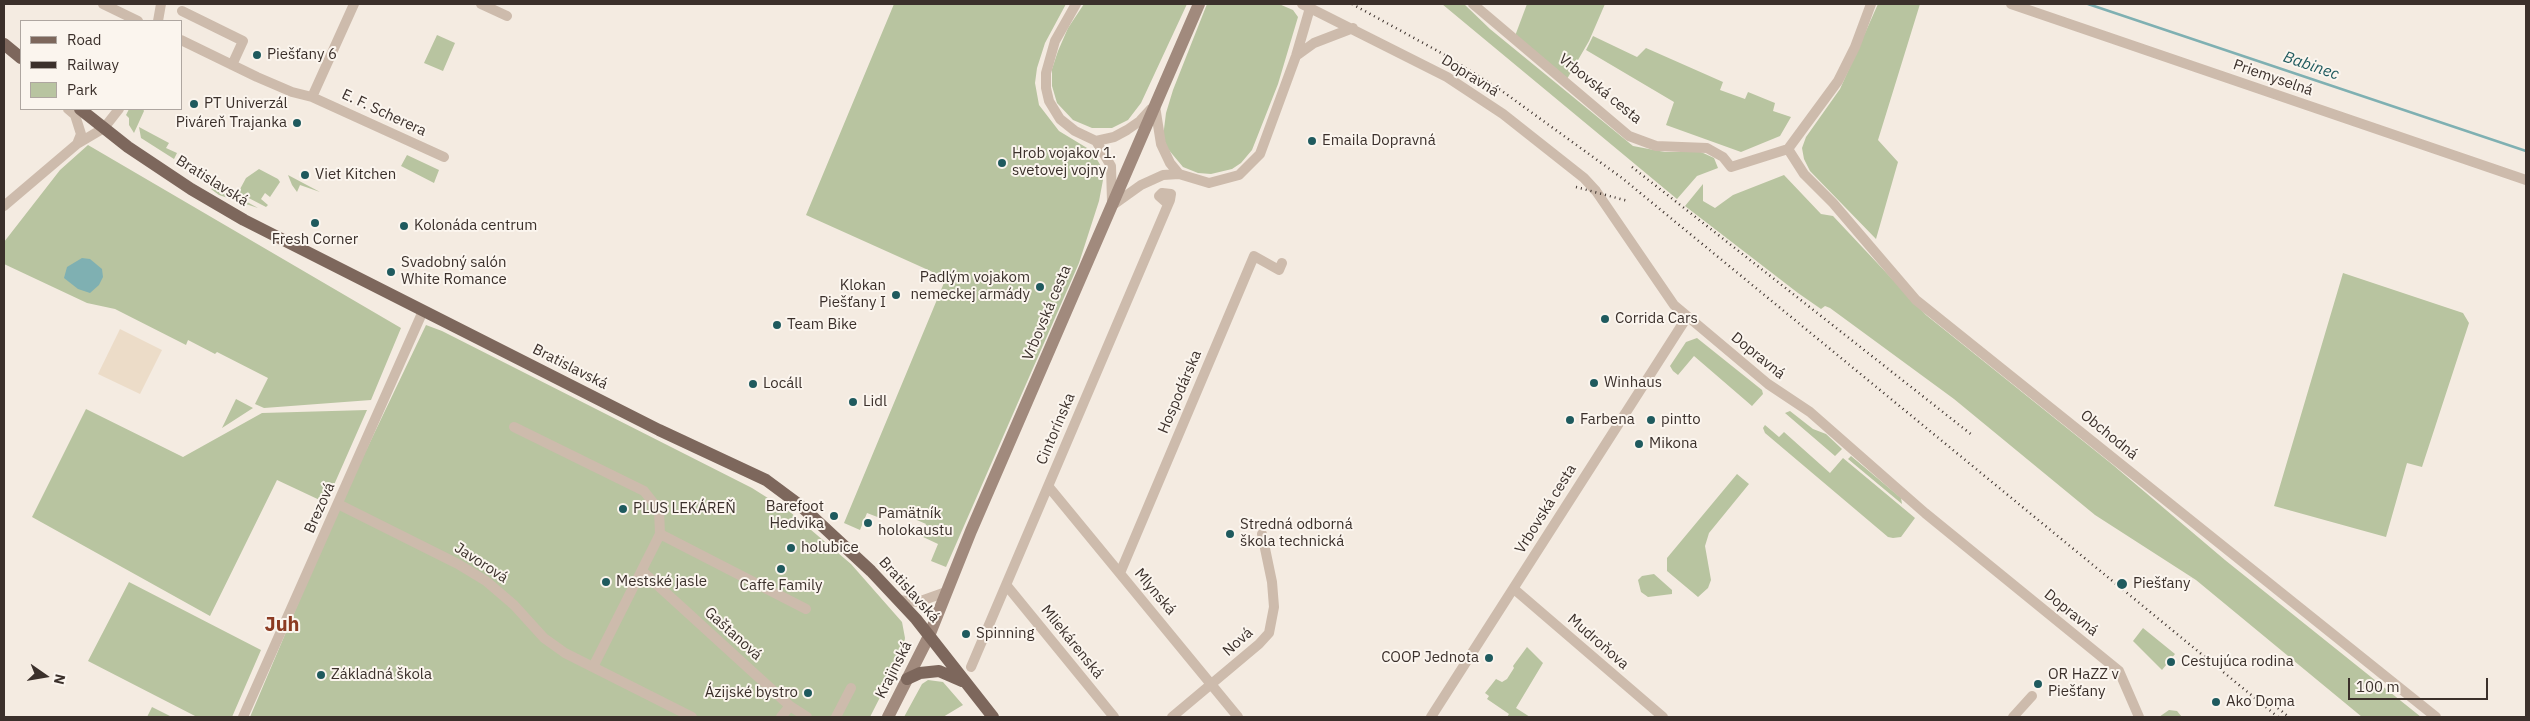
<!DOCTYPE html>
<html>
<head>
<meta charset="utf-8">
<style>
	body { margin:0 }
	#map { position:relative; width:2530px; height:721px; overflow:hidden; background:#f4ebe1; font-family:"IBM Plex Sans",sans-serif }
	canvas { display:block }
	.frame { position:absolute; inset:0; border:5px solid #3b302b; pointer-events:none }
	.legend { position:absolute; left:20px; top:20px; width:162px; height:90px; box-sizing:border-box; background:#fbf5ee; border:1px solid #aea6a0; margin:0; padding:6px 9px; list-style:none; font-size:15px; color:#3b302b }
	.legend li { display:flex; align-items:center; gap:10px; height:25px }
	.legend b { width:25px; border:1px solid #aea6a0 }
	.north { position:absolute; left:20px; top:651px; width:50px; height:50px; -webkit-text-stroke:4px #fbf5ee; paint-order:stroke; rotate:103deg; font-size:14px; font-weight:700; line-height:20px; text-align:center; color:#3b302b }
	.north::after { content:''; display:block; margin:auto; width:18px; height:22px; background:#3b302b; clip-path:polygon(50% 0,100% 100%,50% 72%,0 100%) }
	.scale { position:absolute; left:2348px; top:678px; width:140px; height:22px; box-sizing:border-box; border:2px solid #3b302b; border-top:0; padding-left:6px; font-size:15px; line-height:18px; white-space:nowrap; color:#3b302b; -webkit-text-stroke:4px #fbf5ee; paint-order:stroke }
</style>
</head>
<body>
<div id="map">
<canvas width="2530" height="721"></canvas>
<div class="frame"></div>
<ul class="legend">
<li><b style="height:6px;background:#7d675c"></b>Road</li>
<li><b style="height:6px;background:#3b302b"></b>Railway</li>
<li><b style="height:14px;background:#b8c4a0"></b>Park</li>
</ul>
<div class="north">N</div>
<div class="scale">100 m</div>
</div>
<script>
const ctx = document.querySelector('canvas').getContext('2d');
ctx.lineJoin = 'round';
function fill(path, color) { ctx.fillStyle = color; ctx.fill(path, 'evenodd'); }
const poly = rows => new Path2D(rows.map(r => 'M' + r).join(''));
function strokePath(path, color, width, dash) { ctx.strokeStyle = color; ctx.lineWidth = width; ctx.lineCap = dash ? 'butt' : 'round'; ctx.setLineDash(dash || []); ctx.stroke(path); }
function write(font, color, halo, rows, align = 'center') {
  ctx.font = font + ' "IBM Plex Sans",sans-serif'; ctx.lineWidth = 4; ctx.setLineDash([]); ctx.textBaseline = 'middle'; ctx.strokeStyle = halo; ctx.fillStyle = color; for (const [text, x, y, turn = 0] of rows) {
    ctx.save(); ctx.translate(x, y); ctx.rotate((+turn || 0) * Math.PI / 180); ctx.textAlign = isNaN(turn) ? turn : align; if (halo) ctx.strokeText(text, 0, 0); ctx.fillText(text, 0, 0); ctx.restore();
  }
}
fill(poly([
	[894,4,1066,4,1045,43,1037,68,1035,83,1039,105,1059,131,1092,151,1102,168,1103,180,1099,201,1079,263,946,567,931,561,938,544,921,536,926,524,885,506,880,518,867,513,860,530,844,523,946,278,806,215],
	[1084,4,1187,4,1141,103,1128,120,1112,128,1092,128,1073,120,1057,103,1052,86,1052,69,1058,51,1068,28],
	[1207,4,1279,4,1293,10,1298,17,1278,84,1252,150,1241,163,1232,169,1211,174,1198,173,1183,167,1168,149,1163,137,1166,113,1173,90],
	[1442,4,1464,4,1490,29,1633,146,1665,152,1701,152,1714,158,1718,168,1697,176,1677,199],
	[1527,4,1605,4,1589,41,1567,79,1515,36],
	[1878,4,1920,4,1878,140,1898,162,1876,239,1810,171,1804,159,1802,148,1806,137,1840,89],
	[437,35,455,43,443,71,424,63],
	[1593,36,1637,57,1646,48,1723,82,1720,90,1745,99,1748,92,1775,103,1773,111,1791,117,1780,136,1741,152,1666,125,1674,102,1586,50],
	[129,109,143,109,144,111,134,133,129,125,129,118,126,115],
	[139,127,169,143,166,148,177,153,174,159,141,138],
	[88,145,401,328,371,400,264,408,255,404,268,378,217,352,215,354,188,340,186,345,115,309,87,303,4,264,4,242,60,170],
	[407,155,439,170,434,183,401,166],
	[259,169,278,179,280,182,270,197,265,193,261,199,268,205,266,207,239,193,239,191,246,178],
	[288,175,320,192,300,185,297,192,292,185],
	[1784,175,1821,214,1833,216,1926,315,2113,465,2225,560,2421,717,2362,717,2196,580,2095,515,1954,399,1830,308,1825,306,1821,309,1798,293,1685,206,1703,184,1703,201,1715,208,1733,195],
	[213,188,227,191,258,208,219,195,211,189],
	[2343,273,2463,313,2469,323,2422,467,2407,463,2386,537,2274,506],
	[426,325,442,331,752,488,790,512,851,564,902,622,905,638,903,652,870,717,250,717,339,507],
	[1697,338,1762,390,1763,394,1752,406,1694,356,1678,375,1673,371,1670,366,1686,342],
	[236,399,253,408,222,428],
	[86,409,183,457,262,413,367,410,326,503,277,480,210,616,32,517],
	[1790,411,1813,429,1826,434,1842,449,1835,456,1785,413],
	[1765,425,1779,437,1784,432,1830,473,1843,458,1915,518,1901,537,1893,538,1888,537,1765,433,1763,428],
	[1851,456,1901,498,1902,504,1848,459],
	[1737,474,1749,484,1709,533,1705,546,1711,580,1708,588,1698,597,1667,571,1667,558],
	[1654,574,1672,590,1672,594,1648,597,1641,592,1638,580,1642,576],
	[129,582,261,650,232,717,197,717,88,661],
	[2143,628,2175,654,2162,670,2133,641],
	[1527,647,1543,663,1516,708,1530,717,1507,717,1509,714,1487,699,1489,696,1485,693,1496,679,1502,682,1507,679,1514,668,1513,666],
	[928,680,943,682,963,705,943,717,904,717,922,684],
	[152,707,172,717,147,717],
	[2169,710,2177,711,2182,717,2159,717]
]), '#b8c4a0');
fill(poly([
	[120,329,162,350,140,394,98,374]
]), '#ecdcc8');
fill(poly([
	[82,258,90,259,102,269,103,277,99,285,90,293,78,289,64,278,67,267]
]), '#7fb0b2');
strokePath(poly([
	[2088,4,2526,151]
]), '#7fb0b2', 2.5);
strokePath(poly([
	[103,4,138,21],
	[481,4,507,16],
	[1076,4,1055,41,1046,73,1046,88,1049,101,1060,119,1075,131,1096,141],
	[1302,4,1447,77,1503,114,1584,178,1596,191,1674,305,1768,384,1810,412,1925,513,2119,671,2139,717],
	[1473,4,1629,136,1656,146,1707,148,1723,157,1731,167,1788,149,1838,81,1855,47,1871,4],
	[2011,4,2526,180],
	[182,11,243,41,232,65],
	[158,21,161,4],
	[181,40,257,77,292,92,312,97,354,4],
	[1296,56,1314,43,1353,28],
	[312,97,444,157],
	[1155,106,1161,144,1170,163,1179,174],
	[68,109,75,115,81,134,77,144],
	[1096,141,1114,137,1127,130,1140,121,1151,109],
	[1096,141,1111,166,1112,202],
	[1788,149,1804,174,1833,203,1916,300,2436,717],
	[1113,205,1141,185,1163,175,1179,174,1209,183,1239,175,1260,154,1296,56,1310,8],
	[4,206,77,144,104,128,119,109],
	[514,427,644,491,659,510,660,534,806,609],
	[1048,486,1238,717],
	[338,504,458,564,486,581,514,605,544,638,565,653,692,717],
	[642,571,790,706,807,717],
	[1120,573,1254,256,1279,270,1282,263],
	[1007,586,1114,717],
	[1514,589,1663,717],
	[898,600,918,602,946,592],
	[593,667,660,534],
	[971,667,1170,200,1171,194,1162,193,1159,196,1168,204],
	[243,717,423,311],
	[781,717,790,706],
	[836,717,851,688],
	[1172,717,1259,644,1269,633,1274,607,1272,582,1262,534],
	[1431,717,1687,317],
	[2013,717,2032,696]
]), '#cdbbac', 10);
strokePath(poly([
	[888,717,929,636,971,531,1199,4]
]), '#a18a7d', 12);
strokePath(poly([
	[4,44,21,58],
	[80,109,128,147,191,189,244,220,659,430,766,480,801,506,871,571,916,619,993,717],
	[907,679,920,673,939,671,962,681]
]), '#7d675c', 12);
strokePath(poly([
	[1352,4,1445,55,1502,91,1622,178,2278,717],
	[1632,167,1972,435],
	[1576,187,1628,201],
	[2274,705,2289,717]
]), '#3b302b', 2.5, [1, 4]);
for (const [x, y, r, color] of [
	[257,55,5,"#1f5a5e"],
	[194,104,5,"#1f5a5e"],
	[297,123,5,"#1f5a5e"],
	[1312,141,5,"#1f5a5e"],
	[1002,163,5,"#1f5a5e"],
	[305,175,5,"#1f5a5e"],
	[315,223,5,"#1f5a5e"],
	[404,226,5,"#1f5a5e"],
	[391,272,5,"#1f5a5e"],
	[1040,287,5,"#1f5a5e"],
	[896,295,5,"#1f5a5e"],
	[1605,319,5,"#1f5a5e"],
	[777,325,5,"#1f5a5e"],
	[1594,383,5,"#1f5a5e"],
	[753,384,5,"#1f5a5e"],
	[853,402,5,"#1f5a5e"],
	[1570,420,5,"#1f5a5e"],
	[1651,420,5,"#1f5a5e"],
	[1639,444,5,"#1f5a5e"],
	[623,509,5,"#1f5a5e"],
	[834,516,5,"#1f5a5e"],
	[868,523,5,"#1f5a5e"],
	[1230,534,5,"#1f5a5e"],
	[791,548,5,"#1f5a5e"],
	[781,569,5,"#1f5a5e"],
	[606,582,5,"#1f5a5e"],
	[2122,584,6,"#1f5a5e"],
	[966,634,5,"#1f5a5e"],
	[1489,658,5,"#1f5a5e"],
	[2171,662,5,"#1f5a5e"],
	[321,675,5,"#1f5a5e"],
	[2038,684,5,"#1f5a5e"],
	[808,693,5,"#1f5a5e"],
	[2216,702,5,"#1f5a5e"]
]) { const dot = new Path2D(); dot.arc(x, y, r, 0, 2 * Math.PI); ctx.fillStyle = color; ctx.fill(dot); strokePath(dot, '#fbf5ee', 2); }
write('15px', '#3b302b', '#fbf5ee', [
	["Piešťany 6",267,55],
	["PT Univerzál",204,104],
	["Piváreň Trajanka",287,123,"right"],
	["Emaila Dopravná",1322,141],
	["Hrob vojakov 1.",1012,154],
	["svetovej vojny",1012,171],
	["Viet Kitchen",315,175],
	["Kolonáda centrum",414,226],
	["Fresh Corner",315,240,"center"],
	["Svadobný salón",401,263],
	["White Romance",401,280],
	["Padlým vojakom",1030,278,"right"],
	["nemeckej armády",1030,295,"right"],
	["Klokan",886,286,"right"],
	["Piešťany I",886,303,"right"],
	["Corrida Cars",1615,319],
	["Team Bike",787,325],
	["Winhaus",1604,383],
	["Locáll",763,384],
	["Lidl",863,402],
	["Farbena",1580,420],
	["pintto",1661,420],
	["Mikona",1649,444],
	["Barefoot",824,507,"right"],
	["Hedvika",824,524,"right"],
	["PLUS LEKÁREŇ",633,509],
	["Pamätník",878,514],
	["holokaustu",878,531],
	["Stredná odborná",1240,525],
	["škola technická",1240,542],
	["holubice",801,548],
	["Mestské jasle",616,582],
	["Piešťany",2133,584],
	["Caffe Family",781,586,"center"],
	["Spinning",976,634],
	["COOP Jednota",1479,658,"right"],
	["Cestujúca rodina",2181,662],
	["Základná škola",331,675],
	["OR HaZZ v",2048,675],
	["Piešťany",2048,692],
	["Ázijské bystro",798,693,"right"],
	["Ako Doma",2226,702]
], 'left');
write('15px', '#3b302b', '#fbf5ee', [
	["Dopravná",1470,76,32],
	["Priemyselná",2273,78,19],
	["Vrbovská cesta",1600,89,39],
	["E. F. Scherera",384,113,25],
	["Bratislavská",212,181,32],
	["Vrbovská cesta",1047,313,-67],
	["Dopravná",1758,356,39],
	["Bratislavská",570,367,27],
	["Hospodárska",1180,392,-67],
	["Cintorínska",1056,429,-67],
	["Obchodná",2109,435,39],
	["Brezová",320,508,-66],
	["Vrbovská cesta",1546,509,-58],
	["Javorová",481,563,33],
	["Bratislavská",909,590,48],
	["Mlynská",1155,592,50],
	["Dopravná",2071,613,39],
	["Gaštanová",733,634,42],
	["Mliekárenská",1072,642,51],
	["Nová",1238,642,-42],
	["Mudroňova",1598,642,41],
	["Krajinská",894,670,-63]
]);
write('italic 16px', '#1f5a5e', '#fbf5ee', [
	["Babinec",2311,66,19]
]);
write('bold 20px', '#8c3b22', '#fbf5ee', [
	["Juh",282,625]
]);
</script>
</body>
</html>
